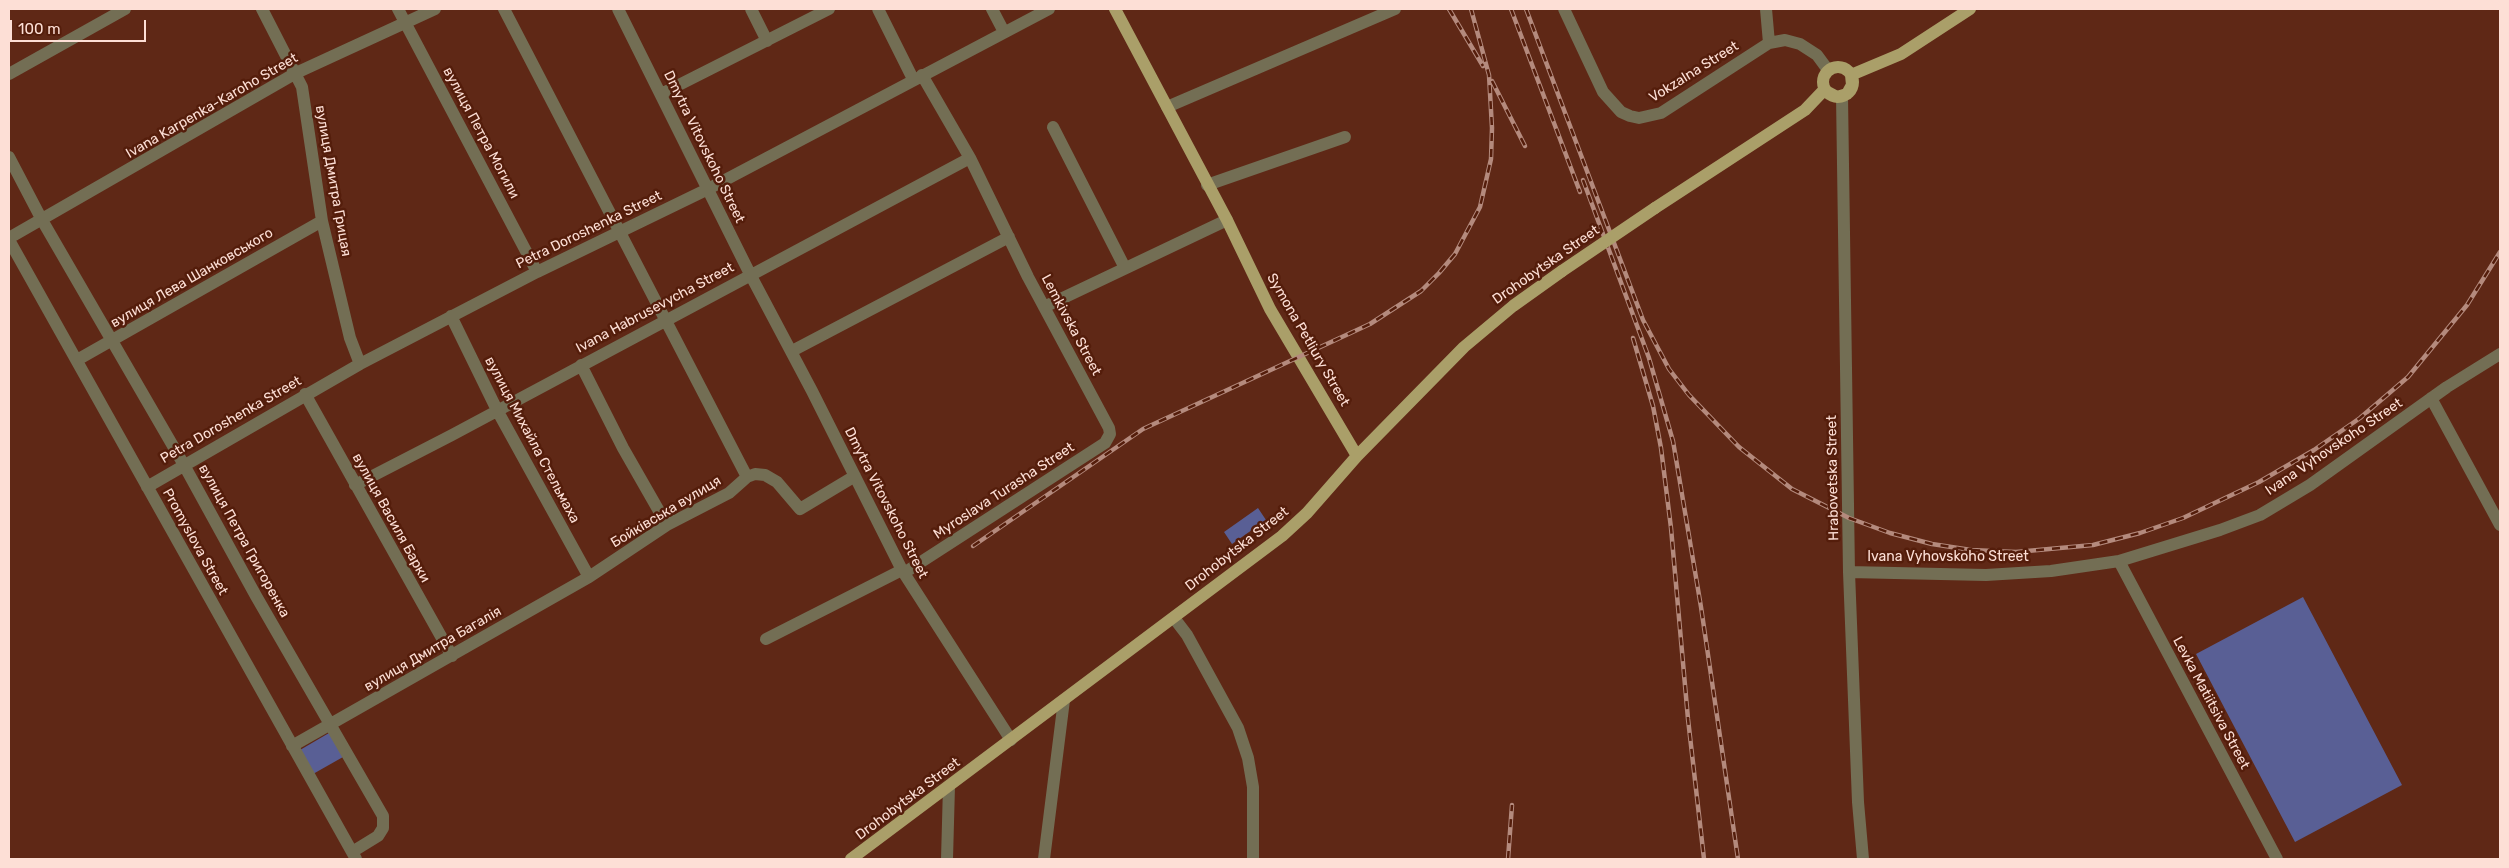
<!DOCTYPE html>
<html>
<head>
<meta charset="utf-8">
<style>
	body { margin:0 }
	#map { position:relative; width:2509px; height:868px; overflow:hidden; background:#5f2816; font-family:Rubik,sans-serif }
	canvas { display:block }
	.frame { position:absolute; inset:0; border:10px solid #fddfd6; pointer-events:none }
	.scale { position:absolute; left:10px; top:20px; width:136px; height:22px; box-sizing:border-box; border:2px solid #fddfd6; border-top:0; padding-left:6px; font-size:15px; line-height:18px; white-space:nowrap; color:#fddfd6; -webkit-text-stroke:4px #541d0b; paint-order:stroke }
</style>
</head>
<body>
<div id="map">
<canvas width="2509" height="868"></canvas>
<div class="frame"></div>
<div class="scale">100 m</div>
</div>
<script>
const ctx = document.querySelector('canvas').getContext('2d');
ctx.lineJoin = 'round';
function fill(path, color) { ctx.fillStyle = color; ctx.fill(path, 'evenodd'); }
const poly = rows => new Path2D(rows.map(r => 'M' + r).join(''));
function strokePath(path, color, width, dash) { ctx.strokeStyle = color; ctx.lineWidth = width; ctx.lineCap = dash ? 'butt' : 'round'; ctx.setLineDash(dash || []); ctx.stroke(path); }
function write(font, color, halo, rows, align = 'center') {
  ctx.font = font + ' Rubik,sans-serif'; ctx.lineWidth = 5; ctx.setLineDash([]); ctx.textBaseline = 'middle'; ctx.strokeStyle = halo; ctx.fillStyle = color; for (const [text, x, y, turn = 0] of rows) {
    ctx.save(); ctx.translate(x, y); ctx.rotate((+turn || 0) * Math.PI / 180); ctx.textAlign = isNaN(turn) ? turn : align; if (halo) ctx.strokeText(text, 0, 0); ctx.fillText(text, 0, 0); ctx.restore();
  }
}
fill(poly([
	[1258,508,1266,520,1232,544,1224,532],
	[2303,597,2402,785,2295,842,2196,654],
	[329,733,343,757,313,774,300,750]
]), '#595f95');
strokePath(poly([
	[262,9,302,87,322,221,350,338,360,364],
	[398,9,537,272],
	[504,9,747,477],
	[618,9,750,274,812,391,902,570,1011,740],
	[751,9,767,41],
	[878,9,913,79],
	[992,9,1004,32],
	[1564,9,1603,92,1621,112,1630,116,1639,118,1661,113,1769,43,1785,40,1800,44,1817,55,1828,70],
	[1766,9,1769,43],
	[9,74,125,9],
	[661,94,829,9],
	[1842,96,1849,572,1858,802,1863,859],
	[1167,107,1395,9],
	[1053,127,1125,268],
	[9,157,42,220,184,465,256,596,383,816,383,828,378,836,352,852],
	[1207,185,1345,137],
	[9,238,296,73,435,9],
	[9,240,356,859],
	[1044,307,1227,220],
	[451,316,497,410,589,577],
	[792,351,1009,237],
	[77,360,322,221],
	[581,365,623,448,667,525],
	[305,394,452,656],
	[2431,398,2500,525],
	[355,485,452,435,970,158],
	[147,487,360,364,537,272,708,189,1049,9],
	[2119,561,2277,859],
	[1849,572,1986,575,2051,571,2119,561,2220,530,2260,515,2310,485,2447,387,2500,354],
	[904,573,1105,443,1110,434,1109,428,1028,277,970,158,922,75],
	[1174,618,1187,635,1238,728,1248,758,1253,787,1253,859],
	[766,639,902,570],
	[292,746,589,577,667,525,729,493,747,477,755,474,765,475,777,482,800,509,855,476],
	[947,859,949,786],
	[1044,859,1064,700]
]), '#736e54', 12);
strokePath(poly([
	[1115,9,1227,220,1270,309,1357,456],
	'1823 82a15 15 0 1 1 30 0a15 15 0 1 1-30 0Z',
	[1655,208,1805,110,1824,90,1837,97,1847,94,1852,85,1851,75,1901,54,1970,9],
	[851,859,1282,536,1307,513,1357,456,1464,347,1513,306,1562,271]
]), '#aa9f69', 12);
const rail = poly([
	[1449,9,1483,66],
	[1511,9,1580,192],
	[1526,9,1643,320,1669,369,1689,395,1739,447,1792,489,1849,518,1890,533,1932,544,1971,550,2016,552,2093,545,2140,533,2183,518,2259,482,2314,450,2360,418,2408,377,2467,305,2500,252],
	[1492,81,1525,146],
	[1583,180,1649,358,1673,441,1701,607,1738,859],
	[1633,338,1653,406,1661,448,1671,528,1688,719,1704,859],
	[973,546,1143,429,1370,324,1421,291,1439,273,1455,254,1480,207,1491,159,1492,128,1489,75,1471,9],
	[1508,859,1512,805]
]);
strokePath(rail, '#b48a7d', 4.5);
strokePath(rail, '#541d0b', 2.5, [8]);
strokePath(poly([
	[1562,271,1655,208]
]), '#aa9f69', 12);
write('14px', '#fddfd6', '#541d0b', [
	["Vokzalna Street",1694,72,-32],
	["Ivana Karpenka-Karoho Street",212,106,-30],
	["вулиця Петра Могили",481,133,62],
	["Dmytra Vitovskoho Street",704,147,64],
	["вулиця Дмитра Грицая",333,181,80],
	["Petra Doroshenka Street",589,230,-26],
	["Drohobytska Street",1546,265,-35],
	["вулиця Лева Шанковського",192,278,-30],
	["Ivana Habrusevycha Street",655,308,-28],
	["Lemkivska Street",1071,325,62],
	["Symona Petliury Street",1308,340,60],
	["Petra Doroshenka Street",231,420,-30],
	["вулиця Михайла Стельмаха",532,440,62],
	["Ivana Vyhovskoho Street",2334,447,-34],
	["Hrabovetska Street",1833,478,-91],
	["Myroslava Turasha Street",1004,491,-33],
	["Dmytra Vitovskoho Street",886,503,63],
	["Бойківська вулиця",666,512,-31],
	["вулиця Василя Барки",391,518,61],
	["вулиця Петра Григоренка",244,541,61],
	["Promyslova Street",195,542,61],
	["Drohobytska Street",1237,549,-38],
	["Ivana Vyhovskoho Street",1948,557],
	["вулиця Дмитра Багалія",433,649,-30],
	["Levka Matiitsiva Street",2211,703,62],
	["Drohobytska Street",908,799,-37]
]);
</script>
</body>
</html>
